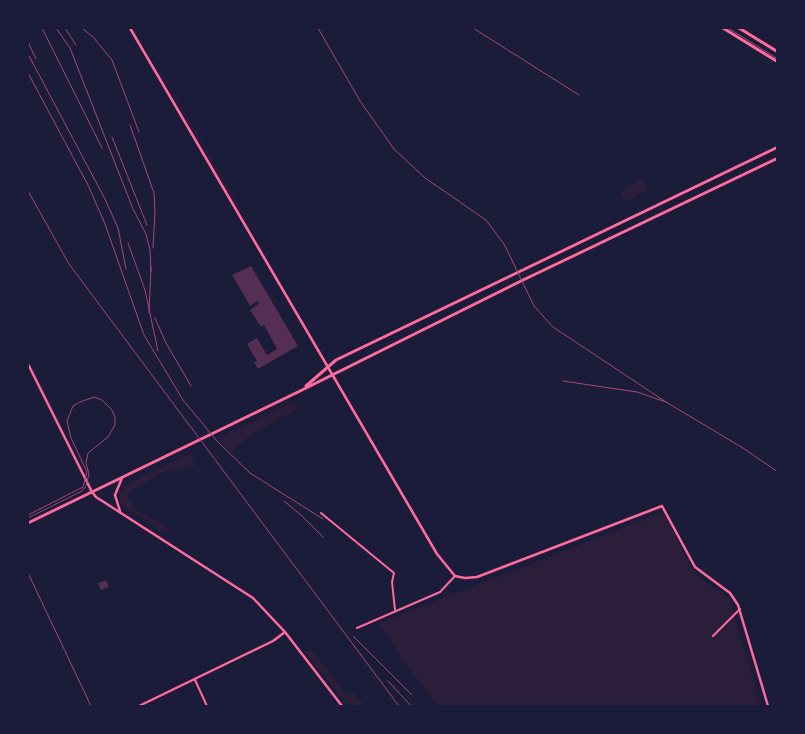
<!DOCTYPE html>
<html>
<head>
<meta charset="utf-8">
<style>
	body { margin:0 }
	#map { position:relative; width:805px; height:734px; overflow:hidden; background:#1b1b3a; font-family:"Sofia Sans Condensed",sans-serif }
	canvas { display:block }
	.frame { position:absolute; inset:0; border:29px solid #1b1b3a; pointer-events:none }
</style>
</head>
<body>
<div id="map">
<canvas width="805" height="734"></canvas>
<div class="frame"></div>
</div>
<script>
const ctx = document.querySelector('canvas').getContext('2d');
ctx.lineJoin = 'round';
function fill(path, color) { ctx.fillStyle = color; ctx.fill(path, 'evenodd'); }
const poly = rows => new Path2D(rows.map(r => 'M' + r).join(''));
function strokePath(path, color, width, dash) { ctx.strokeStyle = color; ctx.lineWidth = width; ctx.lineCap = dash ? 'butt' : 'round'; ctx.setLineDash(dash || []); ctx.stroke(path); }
fill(poly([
	[161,71,242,211,240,212,161,74],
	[642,178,648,190,625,202,621,193,625,188],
	[294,402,298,409,250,435,233,451,231,452,217,439],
	[195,451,192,456,195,466,181,469,170,469,127,493,134,508,173,531,168,530,165,534,120,504,120,493,126,485],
	[661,513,667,518,689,564,700,579,720,591,730,600,761,706,439,706,408,668,379,623],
	[311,650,347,695,354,693,365,706,348,706,305,652]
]), '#2a1e3b');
fill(poly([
	[251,266,298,346,258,369,254,362,257,361,247,344,257,338,267,355,277,349,264,325,261,327,250,310,259,304,257,301,250,306,232,275],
	[106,580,109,587,101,590,98,583]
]), '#542f53');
strokePath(poly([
	[321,513,394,573,392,582,395,610],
	[357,628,440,592,455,576],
	[713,636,740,609],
	[195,680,207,706]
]), '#ff6b9d', 2);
strokePath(poly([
	[130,28,437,554,455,576,465,578,477,577,662,506,695,567,730,593,738,605,768,706],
	[139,706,273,641,285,632]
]), '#ff6b9d', 2.5);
strokePath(poly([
	[28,364,92,492,96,497,253,598,285,632,342,706],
	[120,511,115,495,122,478]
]), '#ff6b9d', 2.5);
strokePath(poly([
	[723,28,778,62],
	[739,28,778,52],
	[306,386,336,360,778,147],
	[28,523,298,392,521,281,778,158]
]), '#ff6b9d', 3);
strokePath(poly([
	[728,28,778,59],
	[28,515,83,487,87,472,71,438,67,421,73,406,80,402,94,397,102,400,112,410,115,417,115,425,108,437,88,453,86,463,89,474,86,486,82,491,28,518],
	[28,573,91,706]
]), '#a44b75', 1);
strokePath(poly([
	[42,28,102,148],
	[56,28,70,48,133,209,146,234,150,250,151,272],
	[65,28,76,45],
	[82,28,93,37,112,60,139,132],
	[318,28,360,101,394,149,425,178,486,220,504,244,534,306,553,327,666,402],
	[473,28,579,95],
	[28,42,36,59],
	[28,54,105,199,118,228,126,269],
	[28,73,88,185,105,224,144,335,183,400,217,441,250,473,323,519],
	[130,125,154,193,155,212,153,248],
	[112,137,147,225],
	[28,191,69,264,399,706],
	[128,243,145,290,158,351],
	[149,313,151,266],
	[155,318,166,343,191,386],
	[563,381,637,392,666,402,743,448,778,472],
	[284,501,302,516,323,537],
	[353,636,412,695],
	[388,681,411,706]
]), '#a44b75', 1);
</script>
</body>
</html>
